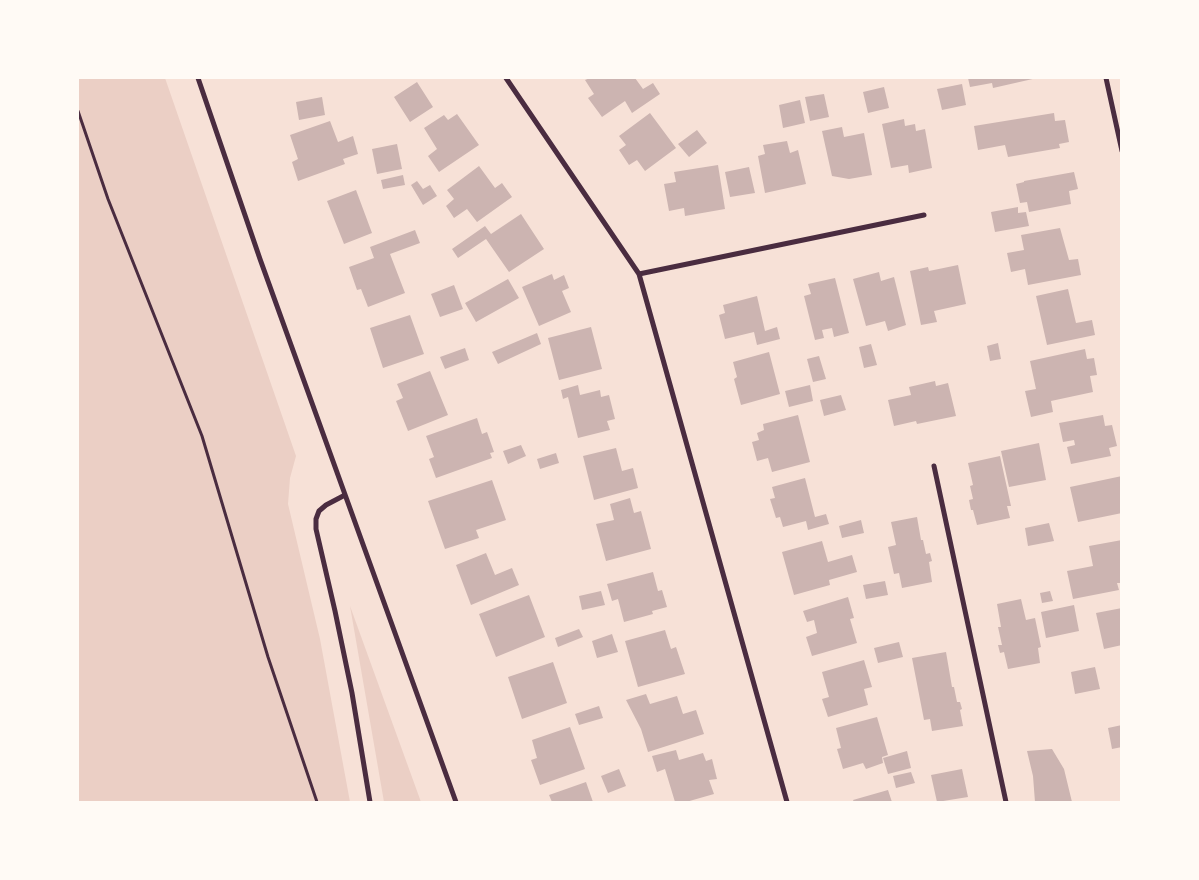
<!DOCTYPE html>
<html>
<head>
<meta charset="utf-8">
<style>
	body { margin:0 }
	#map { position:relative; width:1199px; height:880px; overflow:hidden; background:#f7e1d7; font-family:"Golos Text",sans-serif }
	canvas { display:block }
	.frame { position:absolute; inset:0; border:79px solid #fffaf5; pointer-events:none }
</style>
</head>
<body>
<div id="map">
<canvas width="1199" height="880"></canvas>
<div class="frame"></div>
</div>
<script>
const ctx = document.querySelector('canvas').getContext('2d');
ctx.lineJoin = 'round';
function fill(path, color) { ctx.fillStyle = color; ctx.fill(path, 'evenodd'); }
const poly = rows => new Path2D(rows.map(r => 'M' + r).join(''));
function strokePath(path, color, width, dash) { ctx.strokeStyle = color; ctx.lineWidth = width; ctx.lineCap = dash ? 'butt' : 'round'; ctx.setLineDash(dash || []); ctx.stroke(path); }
fill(poly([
	[78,78,165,78,296,456,290,478,288,504,320,639,350,802,78,802],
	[350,606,421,802,384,802]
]), '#ebcfc5');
fill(poly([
	[590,78,635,78,643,89,653,83,660,94,632,113,625,101,602,117,588,98,594,94,585,80],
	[968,78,1037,78,993,88,992,83,970,87],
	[417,82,433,107,410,122,394,97],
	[962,84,966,105,942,110,937,89],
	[884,87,889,108,868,113,863,92],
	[824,94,829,117,810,121,805,97],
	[322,97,325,115,299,120,296,102],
	[800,100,805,123,783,128,779,105],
	[650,113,676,148,645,171,637,160,629,165,619,150,626,145,619,136],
	[1054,113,1055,121,1065,120,1069,142,1059,144,1060,148,1008,157,1005,145,978,150,974,126],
	[457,114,479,145,439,172,428,156,437,149,424,128,444,115,448,120],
	[904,119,905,126,915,124,916,131,925,129,932,168,909,173,908,165,891,168,882,124],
	[330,121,338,142,353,136,358,154,343,159,345,164,298,181,292,162,298,159,290,135],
	[842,127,844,137,864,133,872,175,849,179,832,176,822,131],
	[697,130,707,143,689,157,678,144],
	[787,141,790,153,798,150,806,184,765,193,758,156,765,154,763,145],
	[397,144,402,169,377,174,372,149],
	[718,165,725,209,685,216,684,208,669,211,664,184,676,182,674,172],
	[479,166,495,188,502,183,512,197,477,222,467,209,454,218,446,206,454,199,447,190],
	[749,167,755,193,730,197,725,172],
	[1074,172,1078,189,1069,191,1071,204,1029,212,1027,202,1020,203,1016,184,1024,182,1024,181],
	[403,175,405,185,383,189,381,180],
	[417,181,423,189,430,185,437,196,423,205,411,185],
	[356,190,372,233,344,244,327,201],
	[1018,207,1018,213,1026,212,1029,226,995,232,991,212],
	[521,214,544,249,509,272,486,239,458,258,452,249,485,226,491,234],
	[1060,228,1069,260,1078,259,1081,275,1028,285,1025,269,1011,272,1007,253,1024,250,1021,235],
	[415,230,420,243,390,254,405,293,368,307,361,289,357,290,349,267,374,258,370,247],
	[958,265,966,304,934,311,937,322,921,325,910,271,928,267,929,271],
	[879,272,881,281,894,277,906,325,888,331,885,321,866,326,853,279],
	[552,274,554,280,564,275,569,288,562,291,571,312,539,326,522,287],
	[835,278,849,333,834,337,832,328,822,330,824,338,815,340,804,296,811,294,808,284],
	[508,279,519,298,476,322,465,303],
	[454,285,463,309,440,317,431,294],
	[1068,289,1076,323,1092,320,1095,335,1047,345,1036,296],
	[757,296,765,331,777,327,780,339,757,345,754,332,725,339,719,315,725,313,723,305],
	[410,315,424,354,383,368,370,328],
	[591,327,602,369,559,380,548,338],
	[537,333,541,344,498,364,492,352],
	[998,343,1001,359,990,361,987,346],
	[871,344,877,365,864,368,859,347],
	[465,348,469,360,445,369,440,357],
	[1085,349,1087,359,1094,358,1097,375,1090,376,1093,392,1051,401,1053,412,1031,417,1025,391,1036,389,1030,361],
	[769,352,780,394,741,405,734,379,737,377,733,362],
	[819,356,826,379,813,382,807,359],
	[430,371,448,415,408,431,396,401,403,398,397,384],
	[935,381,936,386,948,383,956,416,917,424,916,421,894,426,888,400,911,395,909,387],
	[578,385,580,395,600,390,601,397,609,395,615,419,607,421,610,430,578,438,568,397,563,399,561,390],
	[810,385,813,401,789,407,785,391],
	[841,395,846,410,824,416,820,400],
	[798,415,810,462,772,472,768,458,757,461,752,442,759,440,757,433,764,430,763,424],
	[1103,415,1105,426,1112,425,1117,446,1109,448,1111,456,1071,464,1067,447,1075,445,1074,440,1063,442,1059,423],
	[477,418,482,434,487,432,494,452,490,453,492,458,436,478,429,459,434,457,426,436],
	[1039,443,1046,480,1009,487,1001,451],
	[521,445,526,456,508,464,503,451],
	[616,448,622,471,633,468,638,488,594,500,583,456],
	[556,453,559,463,540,469,537,459],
	[1000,456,1011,506,1007,506,1010,518,977,525,973,510,971,510,969,500,973,499,970,486,973,485,968,463],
	[1122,476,1122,513,1078,522,1070,487],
	[805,478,815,517,826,514,829,524,808,530,806,521,783,527,780,517,776,518,770,499,775,498,772,487],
	[492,480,506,520,476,530,479,538,445,549,428,501],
	[630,498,634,513,641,511,651,549,606,561,596,524,614,520,610,504],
	[917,517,921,540,923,540,926,554,930,553,932,561,929,562,932,582,902,588,899,573,894,574,888,547,896,545,891,522],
	[861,520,864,533,842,538,839,526],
	[1049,523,1054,541,1028,546,1025,528],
	[1122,540,1122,583,1117,583,1119,590,1073,599,1067,571,1093,566,1089,546],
	[822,541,828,562,852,555,857,572,829,580,830,585,794,595,782,552],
	[486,553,495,575,512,568,519,585,471,605,456,565],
	[653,572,658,591,662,590,667,607,652,611,653,614,624,622,618,599,612,601,607,584],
	[885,581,888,595,866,599,863,585],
	[601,591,605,605,582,610,579,596],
	[1050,591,1053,601,1042,603,1040,593],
	[529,595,545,637,496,657,479,614],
	[848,597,854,618,850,619,857,643,812,656,806,637,817,633,814,620,807,622,803,611],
	[1021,599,1026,620,1035,618,1041,647,1038,648,1040,663,1008,669,1004,652,1000,653,998,645,1002,645,998,627,1001,627,997,604],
	[1074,605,1079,631,1046,638,1041,612],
	[1122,608,1122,645,1104,649,1096,613],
	[579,629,583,637,558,647,555,638],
	[665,630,671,649,676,647,685,674,638,687,625,641],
	[612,634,618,652,597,658,592,641],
	[899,642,903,657,878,663,874,648],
	[946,652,952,687,954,687,957,702,960,702,962,709,960,710,963,726,932,731,930,719,924,720,912,658],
	[864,660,872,687,864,689,868,705,828,717,822,699,829,697,822,672],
	[553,662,567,703,522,719,508,677],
	[1095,667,1100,689,1075,694,1071,672],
	[646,694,650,704,677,696,683,714,696,710,704,734,648,752,641,729,626,700],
	[599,706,603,718,579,725,575,714],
	[877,717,888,755,882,757,883,763,866,769,863,763,843,769,837,749,841,748,836,728],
	[1122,725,1122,747,1112,749,1108,728],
	[570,727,585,769,540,785,531,760,537,758,532,740],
	[1052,749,1064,769,1072,802,1035,802,1033,776,1027,751],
	[676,750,679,760,703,753,706,761,712,759,717,779,709,780,714,794,686,802,675,802,665,769,657,772,652,756],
	[907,751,911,768,888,774,883,758],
	[619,769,626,786,608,793,601,776],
	[962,769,968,797,937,802,931,775],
	[911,772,915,783,896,788,893,776],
	[586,782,593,802,552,802,549,795],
	[888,790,892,802,854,802,853,800]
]), '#ccb4b1');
strokePath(poly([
	[78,111,108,199,202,436,268,657,317,802]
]), '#4a2c40', 3);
strokePath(poly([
	[198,78,260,259,456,802],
	[506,78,639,274,787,802],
	[1106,78,1122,151],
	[639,274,924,215],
	[934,466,1006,802],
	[345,495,326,505,319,511,316,519,316,529,335,611,352,693,370,802]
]), '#4a2c40', 5);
</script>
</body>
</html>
